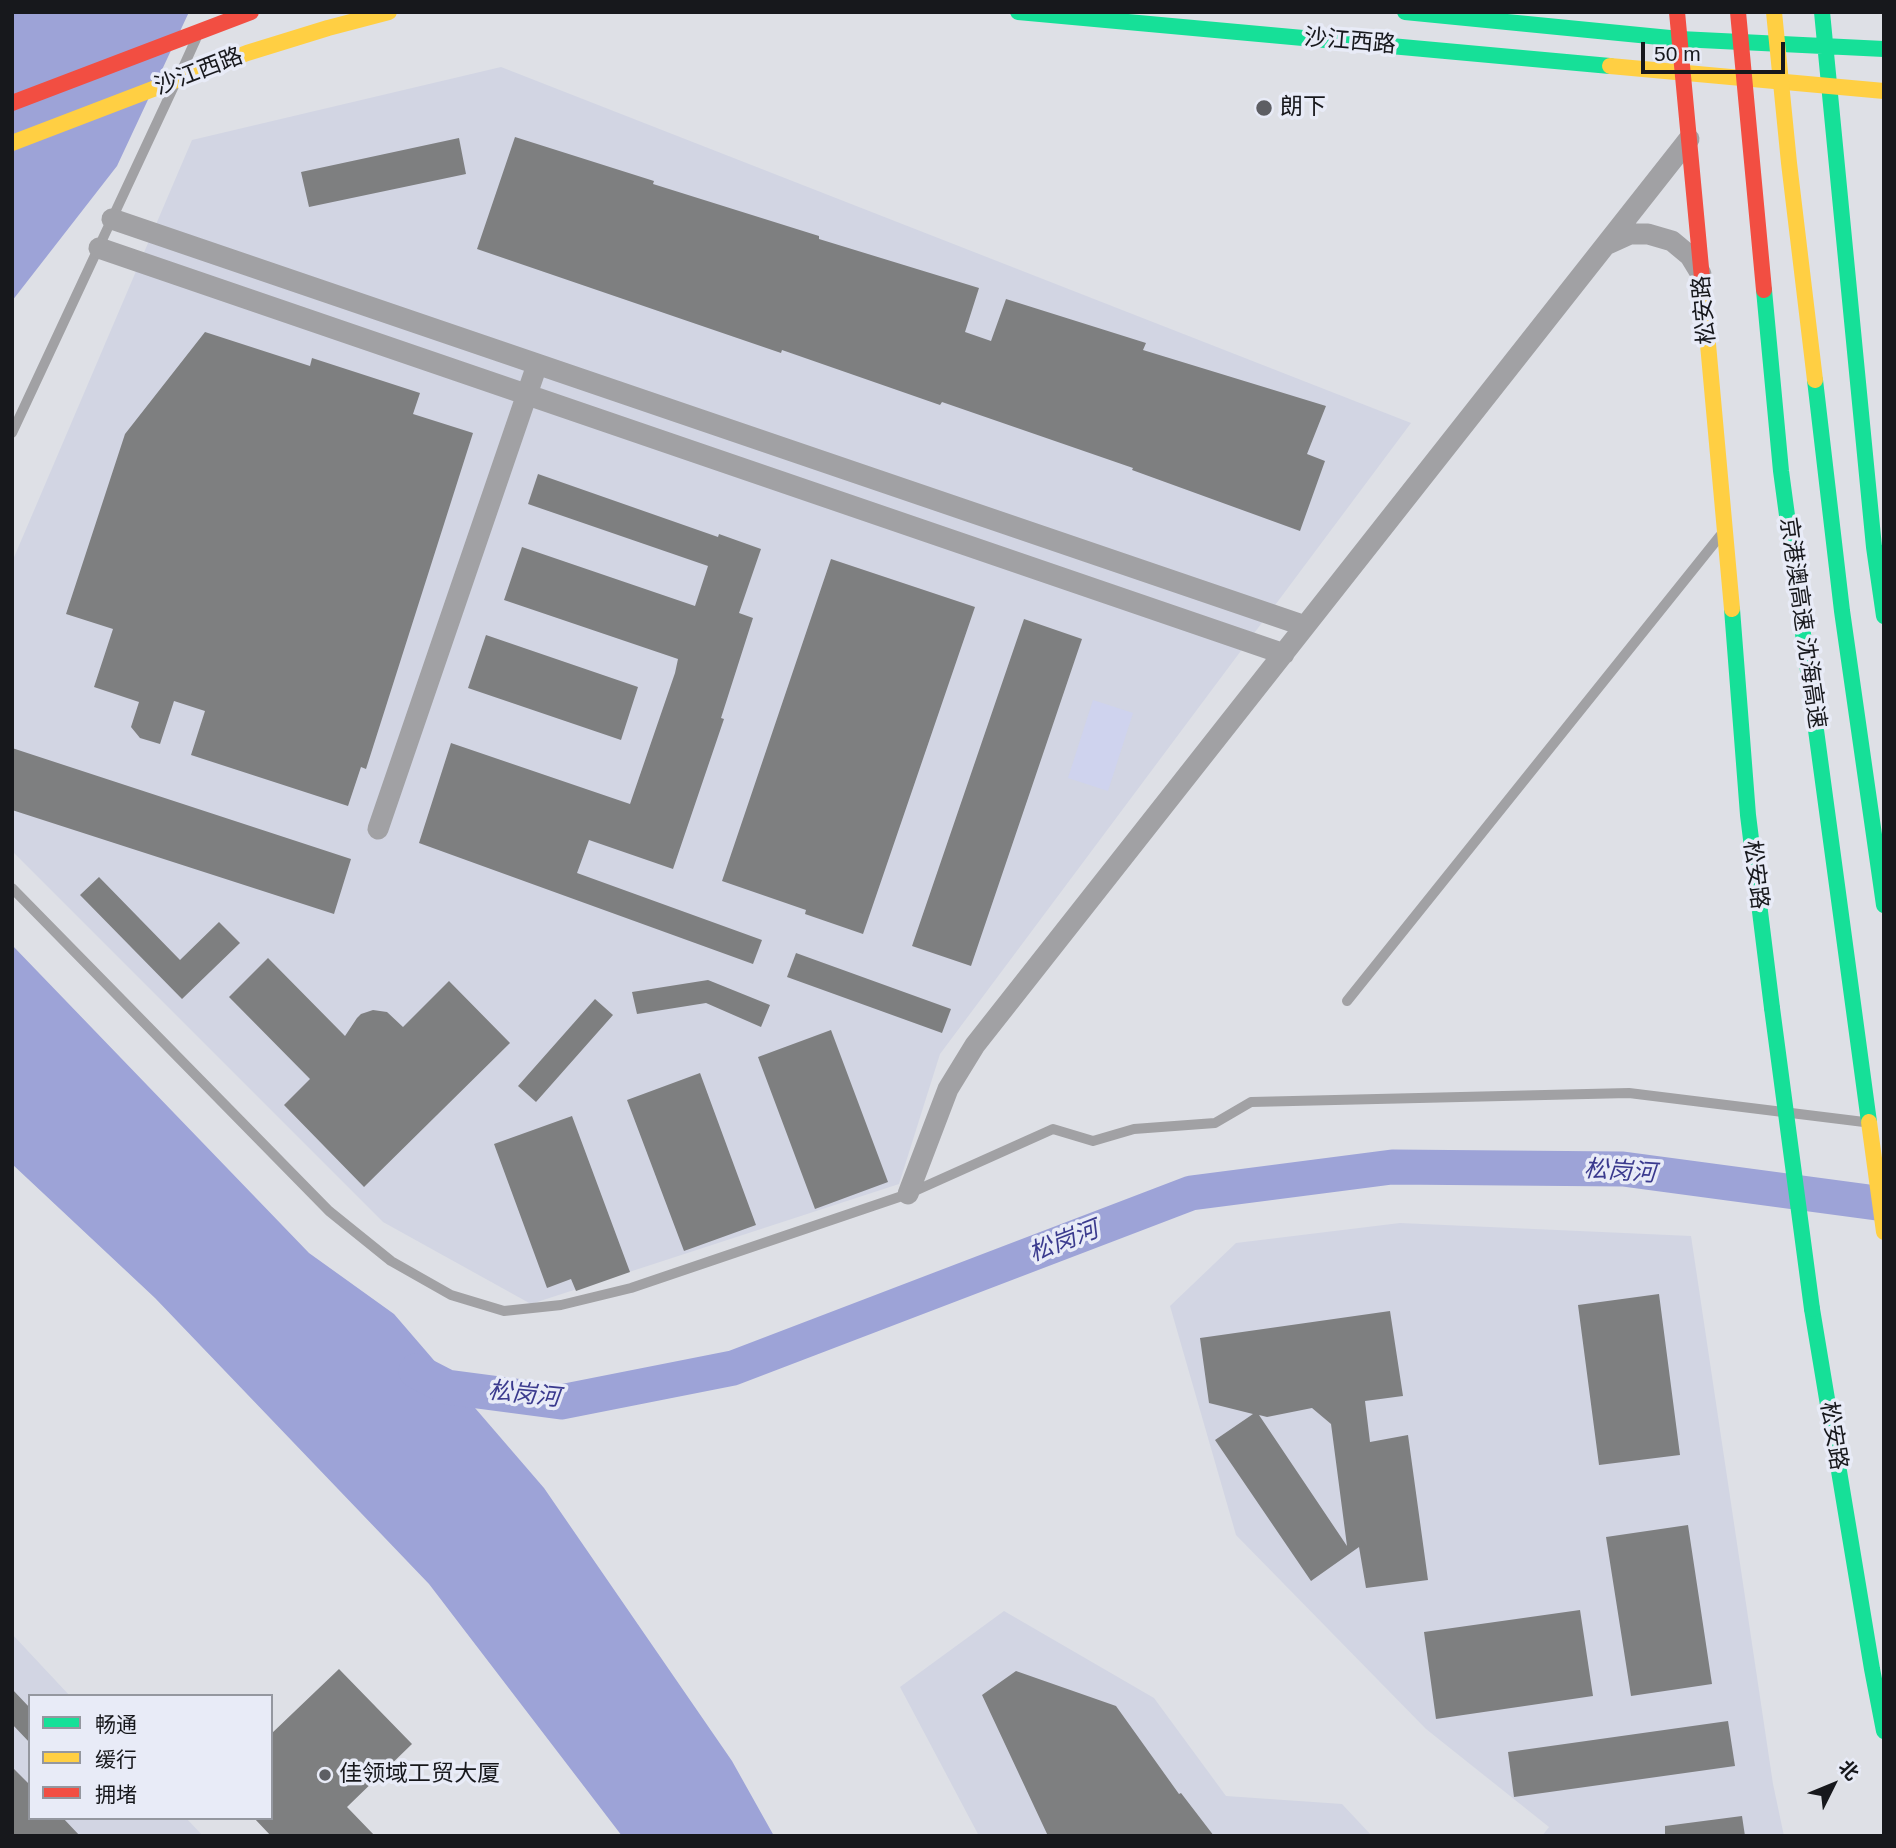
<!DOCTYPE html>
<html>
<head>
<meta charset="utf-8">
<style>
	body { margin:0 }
	#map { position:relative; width:1896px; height:1848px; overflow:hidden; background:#dee0e6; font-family:Helvetica,"Noto Sans SC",sans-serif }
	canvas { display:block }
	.frame { position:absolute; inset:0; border:14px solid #17181c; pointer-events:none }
	.legend { position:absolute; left:28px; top:1694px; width:245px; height:126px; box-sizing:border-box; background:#e8ebf7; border:2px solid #94979f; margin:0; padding:9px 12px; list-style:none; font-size:21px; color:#17181c }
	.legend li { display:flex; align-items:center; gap:14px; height:35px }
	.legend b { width:35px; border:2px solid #94979f }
	.north { position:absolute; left:1798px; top:1750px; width:70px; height:70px; -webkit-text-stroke:5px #e8ebf7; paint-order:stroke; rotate:47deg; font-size:19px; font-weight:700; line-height:28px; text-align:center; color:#17181c }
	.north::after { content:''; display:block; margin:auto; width:24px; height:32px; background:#17181c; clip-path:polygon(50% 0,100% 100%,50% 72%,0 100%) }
	.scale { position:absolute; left:1641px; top:42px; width:144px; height:32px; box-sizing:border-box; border:4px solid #17181c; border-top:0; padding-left:9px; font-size:21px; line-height:24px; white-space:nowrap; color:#17181c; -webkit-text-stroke:5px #e8ebf7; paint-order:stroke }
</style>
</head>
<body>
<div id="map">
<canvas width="1896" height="1848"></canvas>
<div class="frame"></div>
<ul class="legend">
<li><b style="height:9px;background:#16e098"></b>畅通</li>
<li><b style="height:9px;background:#ffcf43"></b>缓行</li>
<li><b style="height:9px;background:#f24e42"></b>拥堵</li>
</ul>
<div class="north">北</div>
<div class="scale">50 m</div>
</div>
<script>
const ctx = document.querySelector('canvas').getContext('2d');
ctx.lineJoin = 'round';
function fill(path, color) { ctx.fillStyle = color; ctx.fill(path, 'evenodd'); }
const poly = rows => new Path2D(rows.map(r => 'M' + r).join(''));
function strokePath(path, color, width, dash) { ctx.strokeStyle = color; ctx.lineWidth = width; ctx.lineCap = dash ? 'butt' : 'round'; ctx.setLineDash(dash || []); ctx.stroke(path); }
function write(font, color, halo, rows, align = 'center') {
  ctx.font = font + ' Helvetica,"Noto Sans SC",sans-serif'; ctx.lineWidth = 7; ctx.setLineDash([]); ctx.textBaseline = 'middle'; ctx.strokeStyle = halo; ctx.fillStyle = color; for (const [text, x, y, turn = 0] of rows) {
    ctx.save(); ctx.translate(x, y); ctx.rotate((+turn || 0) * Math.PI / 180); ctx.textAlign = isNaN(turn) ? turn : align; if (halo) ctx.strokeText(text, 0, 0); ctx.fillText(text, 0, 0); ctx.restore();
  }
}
fill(poly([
	[501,67,1411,423,940,1054,899,1184,531,1304,383,1222,12,851,12,562,192,140],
	[1400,1223,1691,1236,1773,1784,1784,1836,1542,1836,1549,1827,1426,1729,1236,1535,1170,1306,1236,1243],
	[1004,1611,1154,1698,1226,1796,1342,1804,1372,1836,979,1836,900,1687],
	[12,1634,70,1696,30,1696,30,1818,186,1818,203,1836,12,1836]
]), '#d2d5e3');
fill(poly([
	[1093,700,1133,713,1108,791,1068,778]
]), '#cfd3ee');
fill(poly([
	[12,12,189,12,117,166,12,301],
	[12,945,309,1253,394,1314,544,1488,732,1761,774,1836,622,1836,429,1584,155,1298,12,1164]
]), '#9da3d7');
strokePath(poly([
	[416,1371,447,1387,561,1402,733,1368,1191,1193,1392,1167,1623,1169,1884,1204]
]), '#9da3d7', 35);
fill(poly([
	[515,137,654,181,653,184,819,236,819,239,979,288,965,332,991,341,1006,299,1146,343,1143,350,1326,406,1307,454,1325,461,1300,531,1132,470,1133,468,942,402,940,405,782,350,781,353,477,249],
	[459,138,466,174,309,207,301,172],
	[205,332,310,366,312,358,420,393,413,414,473,433,366,769,361,767,348,806,191,755,205,711,174,701,160,744,140,738,131,727,139,702,94,687,113,629,66,614,125,434],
	[538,474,718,537,719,534,761,549,739,613,753,618,721,718,724,719,673,869,589,840,577,873,762,940,753,964,419,843,451,743,630,804,675,673,678,659,504,600,522,547,695,606,708,566,528,504],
	[831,559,975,607,863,934,805,914,806,910,722,881],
	[1024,619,1082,639,971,966,912,946],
	[486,635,638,687,621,740,468,688],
	[12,748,351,859,334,914,12,810],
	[99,877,180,960,219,922,240,943,182,999,80,895],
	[796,953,951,1009,942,1033,787,977],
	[268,958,345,1036,357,1018,361,1014,373,1010,387,1012,403,1027,449,981,510,1043,364,1187,284,1105,310,1079,229,997],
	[708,980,770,1005,761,1027,706,1003,637,1014,632,992],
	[595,999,613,1015,536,1102,518,1086],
	[831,1030,888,1182,815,1209,758,1057],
	[700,1073,756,1225,684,1251,627,1100],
	[572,1116,630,1272,576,1291,571,1279,547,1288,494,1144],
	[1659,1294,1680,1455,1599,1465,1578,1305],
	[1390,1311,1403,1396,1365,1401,1370,1442,1408,1435,1428,1580,1366,1588,1359,1547,1311,1581,1215,1440,1253,1414,1209,1403,1200,1338],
	[1312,1408,1331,1424,1347,1546,1259,1415,1267,1417],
	[1688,1525,1712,1684,1631,1696,1606,1537],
	[1580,1610,1593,1696,1436,1719,1424,1632],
	[339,1669,412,1744,347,1807,375,1836,271,1836,254,1818,271,1818,271,1734],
	[1016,1671,1116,1706,1179,1794,1181,1793,1214,1836,1048,1836,982,1695],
	[12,1689,30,1708,30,1743,12,1724],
	[1728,1721,1735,1766,1514,1797,1508,1752],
	[12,1767,30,1785,30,1818,63,1818,80,1836,12,1836],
	[1742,1816,1745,1836,1665,1836,1665,1826]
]), '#7e7f80');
strokePath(poly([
	[181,72,196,39],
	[12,433,174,86],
	[12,888,329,1211,391,1261,451,1295,504,1311,561,1305,631,1288,908,1194,1053,1129,1093,1141,1134,1129,1215,1123,1251,1102,1629,1093,1864,1122],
	[1347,1001,1720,536]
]), '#a1a1a4', 10);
strokePath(poly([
	[112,219,1305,626],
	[1608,244,1630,234,1648,234,1672,241,1690,256,1701,274],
	[99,248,1284,654],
	[378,829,537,365],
	[908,1194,948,1089,975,1045,1689,139]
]), '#a1a1a4', 21);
strokePath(poly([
	[1018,12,1610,66],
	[1405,12,1680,39,1884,49],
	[1822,12,1874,547,1884,616],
	[1732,609,1748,815,1772,1008],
	[1812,1309,1872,1669,1884,1731]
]), '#16e098', 16);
strokePath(poly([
	[1610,66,1884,91],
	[1703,289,1732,609]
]), '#ffcf43', 16);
strokePath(poly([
	[1677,12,1703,289]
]), '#f24e42', 16);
strokePath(poly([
	[1764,290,1781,471,1869,1122],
	[1815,380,1842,611,1884,905],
	[1772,1008,1812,1309]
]), '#16e098', 16);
strokePath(poly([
	[1774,12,1789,163,1815,380],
	[12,143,247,53,328,28,389,12],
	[1869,1122,1884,1232]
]), '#ffcf43', 16);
strokePath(poly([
	[1738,12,1764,290],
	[12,103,251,12]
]), '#f24e42', 16);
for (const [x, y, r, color] of [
	[1264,108,9,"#5d5e63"],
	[325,1775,7,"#5d5e63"]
]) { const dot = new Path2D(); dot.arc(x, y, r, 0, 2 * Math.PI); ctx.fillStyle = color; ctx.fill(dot); strokePath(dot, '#e8ebf7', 2.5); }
write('23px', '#17181c', '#e8ebf7', [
	["沙江西路",1350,42,5],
	["沙江西路",199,72,-21],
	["松安路",1705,310,-95],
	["京港澳高速 沈海高速",1802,623,82],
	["松安路",1755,875,83],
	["松安路",1833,1436,81]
]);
write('23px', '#17181c', '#e8ebf7', [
	["朗下",1280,108],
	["佳领域工贸大厦",339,1775]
], 'left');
write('italic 24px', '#3a3a8e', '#e8ebf7', [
	["松岗河",1620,1172,4],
	["松岗河",1064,1242,-21],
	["松岗河",524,1395,6]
]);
</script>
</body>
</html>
